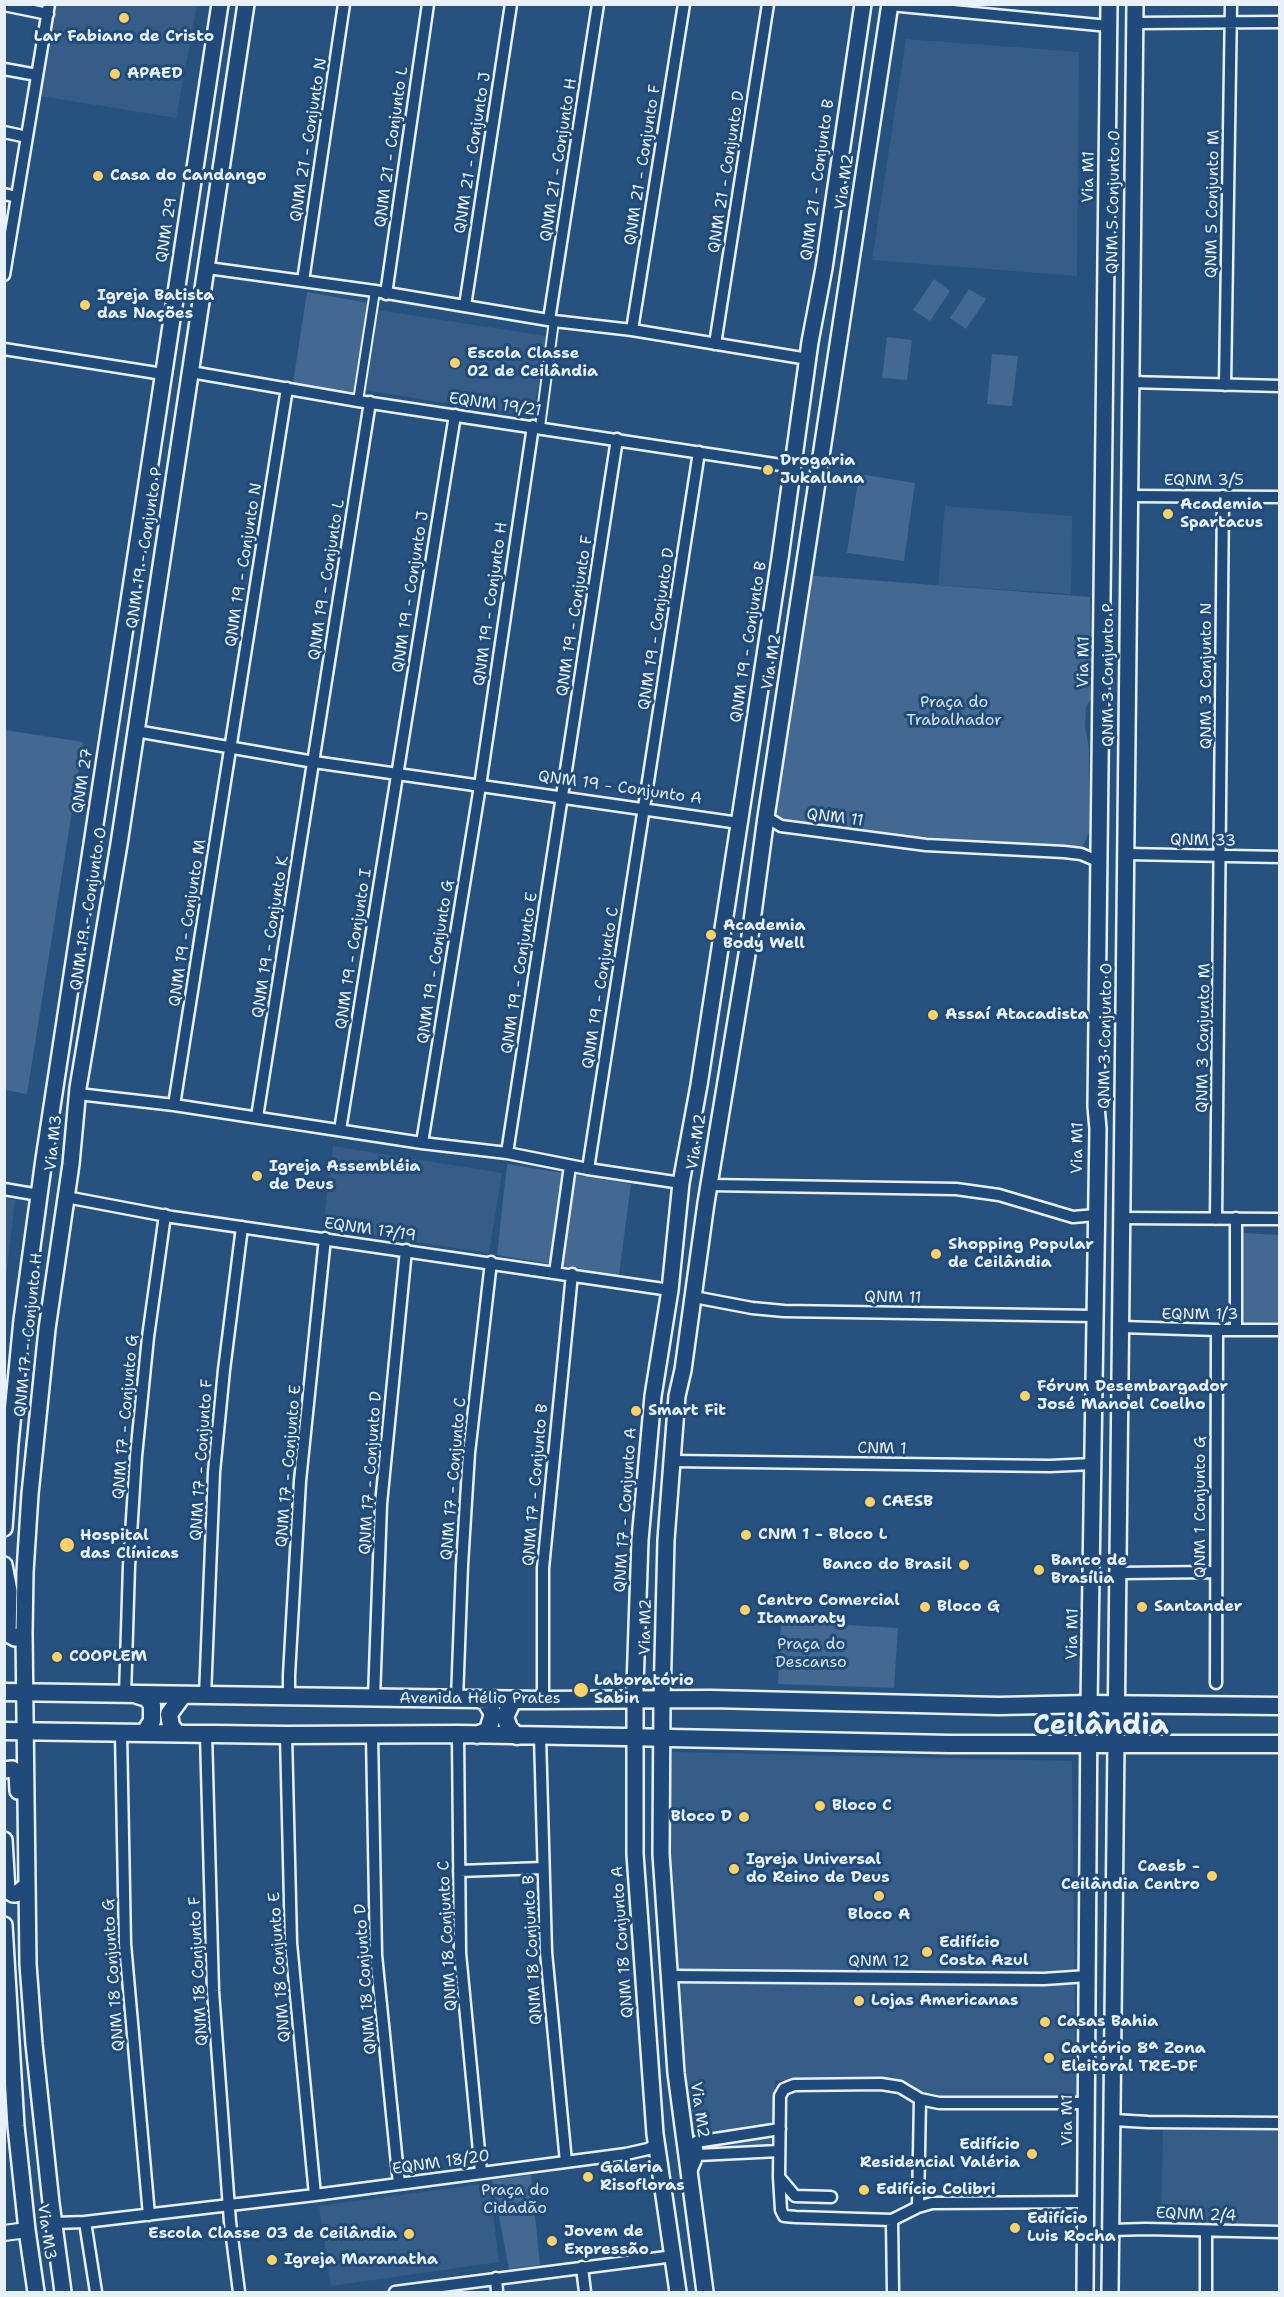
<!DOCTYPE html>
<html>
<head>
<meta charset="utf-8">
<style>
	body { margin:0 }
	#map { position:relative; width:1284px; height:2297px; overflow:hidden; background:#27517f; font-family:"Shantell Sans",sans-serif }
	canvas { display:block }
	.frame { position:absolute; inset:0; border:6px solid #e8f1f8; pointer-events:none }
</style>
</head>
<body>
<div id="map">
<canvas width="1284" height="2297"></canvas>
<div class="frame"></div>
</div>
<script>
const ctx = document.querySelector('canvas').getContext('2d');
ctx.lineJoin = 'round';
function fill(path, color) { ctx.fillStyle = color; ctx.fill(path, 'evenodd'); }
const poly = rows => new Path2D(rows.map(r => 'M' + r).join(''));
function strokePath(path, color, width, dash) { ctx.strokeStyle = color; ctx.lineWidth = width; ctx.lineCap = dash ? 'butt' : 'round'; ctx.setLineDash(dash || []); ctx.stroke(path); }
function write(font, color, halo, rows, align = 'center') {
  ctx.font = font + ' "Shantell Sans",sans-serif'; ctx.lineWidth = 6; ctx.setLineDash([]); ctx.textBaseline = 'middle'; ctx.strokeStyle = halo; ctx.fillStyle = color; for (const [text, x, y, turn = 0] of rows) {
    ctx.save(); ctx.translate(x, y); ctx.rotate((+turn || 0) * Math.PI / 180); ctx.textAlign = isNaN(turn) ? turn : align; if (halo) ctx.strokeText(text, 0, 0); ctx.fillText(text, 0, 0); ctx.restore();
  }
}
fill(poly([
	[56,5,197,5,176,118,41,96,53,32],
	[906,39,1079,52,1077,276,872,260],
	[377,310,546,336,533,417,364,390],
	[945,506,1072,516,1071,594,938,585],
	[333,1146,502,1173,489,1253,323,1228],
	[5,1199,15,1200,5,1286,4,1199],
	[672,1752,1072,1761,1076,2098,939,2098,931,2097,905,2085,882,2080,775,2080,771,2150,692,2155,676,2005,668,1855],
	[1163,2128,1279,2129,1279,2225,1161,2223],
	[489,2183,499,2262,331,2286,319,2206]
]), '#355d88');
fill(poly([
	[934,279,950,291,930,321,913,310],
	[969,289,986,299,966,329,950,318],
	[307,292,368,303,353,394,293,383],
	[887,337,912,340,907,380,882,378],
	[992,354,1018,356,1012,406,987,404],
	[859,474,915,483,904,561,847,553],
	[804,575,1090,597,1091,699,1086,707,1085,726,1089,749,1089,832,1083,846,1010,845,775,823,770,819],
	[5,730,83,742,27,1094,5,1090],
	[507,1164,631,1184,619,1275,497,1255],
	[1243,1233,1279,1235,1279,1322,1244,1323,1239,1279],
	[781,1621,898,1628,894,1688,778,1684],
	[531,2175,540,2265,509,2269,492,2180]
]), '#436891');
const pedestrian = poly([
	[358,401,375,291],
	[540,427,554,321]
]);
const minor = poly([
	[4,5,48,14],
	[890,5,1109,26],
	[1135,23,1280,22],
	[4,69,37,75],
	[4,132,27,137],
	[4,194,17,197],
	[208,268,375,291,554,321,632,330,808,359],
	[4,275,49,4],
	[303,281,344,4],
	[386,294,428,4],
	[465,306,511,4],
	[549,320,598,4],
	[632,330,684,4],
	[715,344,768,4],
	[4,349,163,374],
	[191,372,358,401,794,467],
	[1130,382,1280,386],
	[1225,385,1231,4],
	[1129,496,1280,497],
	[136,731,314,762,739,823],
	[766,817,781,826,926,845,1064,852,1081,854,1100,862],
	[1126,854,1280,857],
	[78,1094,174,1105,422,1143,507,1153,588,1169,681,1183],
	[174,1105,287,388],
	[257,1117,370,402],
	[340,1130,455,415],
	[422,1143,480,786,533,426],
	[507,1153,617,439],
	[588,1169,699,452],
	[709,1185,956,1189,999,1195,1073,1217,1096,1215],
	[4,1189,39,1195],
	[66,1197,172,1217,670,1290],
	[1121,1218,1280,1219],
	[1216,1219,1223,496],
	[555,1273,570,1166],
	[694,1297,752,1308,784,1311,1094,1316],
	[1121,1327,1217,1330,1280,1330],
	[1236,1330,1236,1218],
	[672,1461,1050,1466,1093,1464],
	[1118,1573,1215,1572],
	[1216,1683,1217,1330],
	[125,1695,129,1566,136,1456,148,1337,165,1215],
	[205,1696,214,1472,224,1370,242,1227],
	[289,1697,289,1675,300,1481,325,1238],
	[374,1698,381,1504,406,1250],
	[457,1699,462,1565,469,1453,491,1262],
	[543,1700,543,1568,572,1274],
	[121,1732,125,1944,149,2215],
	[206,1734,213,1991,230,2222,239,2292],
	[458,1734,460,1953,481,2172],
	[286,1735,291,1943,315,2195],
	[372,1735,376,1955,399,2184],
	[540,1736,546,1952,566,2162],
	[459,1871,543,1868],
	[669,1976,1044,1979,1088,1976],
	[1085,2103,939,2103,920,2099,900,2087,881,2084,794,2085,784,2089,780,2096,779,2177,781,2210,784,2216,796,2217,892,2220,918,2207,932,2203,1087,2202],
	[1113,2120,1148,2122,1280,2123],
	[698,2155,779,2151],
	[690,2174,698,2155,696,2142,780,2129],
	[779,2177,795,2196,831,2197],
	[918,2207,920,2099],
	[892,2220,893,2292],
	[85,2222,96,2292],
	[54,2223,85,2222,315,2195,626,2154,648,2149,656,2144],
	[1111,2230,1146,2229,1280,2232],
	[1206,2231,1206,2292],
	[582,2267,585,2292],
	[496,2278,497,2292],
	[395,2292,674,2256]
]);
const tertiary = poly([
	[4,2233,27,2230]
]);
const secondary = poly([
	[4,1528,10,1444,22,1320,44,1159,220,4],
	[4,1565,9,1591,8,1634,15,1638,24,1633],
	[4,1770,12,1769,17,1772,18,1791],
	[4,1840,7,1890,13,1894,16,1894,26,1886],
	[4,1925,16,2126,27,2230,36,2292],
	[63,2292,51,2203,34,2044,28,1964,24,1633,25,1572,30,1494,47,1329,71,1164,78,1088,119,844,246,4],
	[678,2292,655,2134,635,1854,635,1686,640,1540,653,1396,670,1290,681,1183,699,1085,780,558,810,342,824,268,863,4],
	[705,2292,676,2073,661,1854,662,1699,666,1540,672,1461,677,1396,683,1370,706,1203,750,936,766,817,890,4],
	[1085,2292,1089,1704,1098,1129,1096,1106,1109,4],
	[1110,2292,1135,4]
]);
const primary = poly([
	[4,1692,543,1700,711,1699,999,1706,1089,1704,1280,1706],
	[137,1695,147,1698,152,1705,152,1721,145,1732],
	[513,1700,505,1717,509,1728,517,1736],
	[4,1731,286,1735,458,1734,625,1737,949,1744,1280,1744],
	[177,1733,171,1726,169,1714,183,1695],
	[477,1735,488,1730,493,1714,486,1702,478,1699]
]);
strokePath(pedestrian, '#e8f1f8', 12);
strokePath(minor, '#e8f1f8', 15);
strokePath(tertiary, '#e8f1f8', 18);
strokePath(secondary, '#e8f1f8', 20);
strokePath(primary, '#e8f1f8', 21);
strokePath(pedestrian, '#1f4a7a', 8);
strokePath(minor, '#1f4a7a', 10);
strokePath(tertiary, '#1f4a7a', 14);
strokePath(secondary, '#1f4a7a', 15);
strokePath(primary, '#1f4a7a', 16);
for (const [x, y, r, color] of [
	[124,18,6,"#ffd166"],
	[115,74,6,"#ffd166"],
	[98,176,6,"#ffd166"],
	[85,305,6,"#ffd166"],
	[455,363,6,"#ffd166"],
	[768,470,6,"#ffd166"],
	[1168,514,6,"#ffd166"],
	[711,935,6,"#ffd166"],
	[933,1015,6,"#ffd166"],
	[257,1176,6,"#ffd166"],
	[936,1254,6,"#ffd166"],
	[1025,1396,6,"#ffd166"],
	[636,1411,6,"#ffd166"],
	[870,1502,6,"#ffd166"],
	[746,1535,6,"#ffd166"],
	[67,1545,8,"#ffd166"],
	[964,1565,6,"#ffd166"],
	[1039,1570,6,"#ffd166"],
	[925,1607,6,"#ffd166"],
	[1142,1607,6,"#ffd166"],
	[745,1610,6,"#ffd166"],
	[57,1657,6,"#ffd166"],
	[581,1690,8,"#ffd166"],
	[820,1806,6,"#ffd166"],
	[744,1817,6,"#ffd166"],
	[734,1869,6,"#ffd166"],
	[1212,1876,6,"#ffd166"],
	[879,1896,6,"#ffd166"],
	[927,1952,6,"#ffd166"],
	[859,2001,6,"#ffd166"],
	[1045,2022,6,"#ffd166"],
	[1049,2058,6,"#ffd166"],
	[1032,2154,6,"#ffd166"],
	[588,2177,6,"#ffd166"],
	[864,2190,6,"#ffd166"],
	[1015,2228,6,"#ffd166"],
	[409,2234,6,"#ffd166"],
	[552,2241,6,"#ffd166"],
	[272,2260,6,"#ffd166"]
]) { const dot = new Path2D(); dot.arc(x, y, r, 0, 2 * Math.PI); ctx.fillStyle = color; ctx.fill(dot); strokePath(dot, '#1f4a7a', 2); }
write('bold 16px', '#e8f1f8', '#1f4a7a', [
	["Lar Fabiano de Cristo",124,37,"center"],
	["APAED",127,74],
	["Casa do Candango",110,176],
	["Igreja Batista",97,296],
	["das Nações",97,314],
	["Escola Classe",467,354],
	["02 de Ceilândia",467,372],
	["Drogaria",780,461],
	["Jukallana",780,479],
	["Academia",1180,505],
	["Spartacus",1180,523],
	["Academia",723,926],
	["Body Well",723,944],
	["Assaí Atacadista",945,1015],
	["Igreja Assembléia",269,1167],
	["de Deus",269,1185],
	["Shopping Popular",948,1245],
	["de Ceilândia",948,1263],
	["Fórum Desembargador",1037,1387],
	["José Manoel Coelho",1037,1405],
	["Smart Fit",648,1411],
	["CAESB",882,1502],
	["CNM 1 - Bloco L",758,1535],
	["Hospital",80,1536],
	["das Clínicas",80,1554],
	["Banco de",1051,1561],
	["Brasília",1051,1579],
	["Banco do Brasil",952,1565,"right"],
	["Centro Comercial",757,1601],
	["Itamaraty",757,1619],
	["Bloco G",937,1607],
	["Santander",1154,1607],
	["COOPLEM",69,1657],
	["Laboratório",594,1681],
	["Sabin",594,1699],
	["Bloco C",832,1806],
	["Bloco D",732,1817,"right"],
	["Igreja Universal",746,1860],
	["do Reino de Deus",746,1878],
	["Caesb -",1200,1867,"right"],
	["Ceilândia Centro",1200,1885,"right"],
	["Bloco A",879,1915,"center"],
	["Edifício",939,1943],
	["Costa Azul",939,1961],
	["Lojas Americanas",871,2001],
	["Casas Bahia",1057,2022],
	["Cartório 8ª Zona",1061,2049],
	["Eleitoral TRE-DF",1061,2067],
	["Edifício",1020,2145,"right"],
	["Residencial Valéria",1020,2163,"right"],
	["Galeria",600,2168],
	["Risofloras",600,2186],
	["Edifício Colibri",876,2190],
	["Edifício",1027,2219],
	["Luis Rocha",1027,2237],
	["Jovem de",564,2232],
	["Expressão",564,2250],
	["Escola Classe 03 de Ceilândia",397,2234,"right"],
	["Igreja Maranatha",284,2260]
], 'left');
write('16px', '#e8f1f8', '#1f4a7a', [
	["QNM 21 - Conjunto N",309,140,-81],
	["QNM 21 - Conjunto L",392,147,-82],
	["QNM 21 - Conjunto J",473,153,-81],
	["QNM 21 - Conjunto H",559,160,-81],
	["QNM 21 - Conjunto F",643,165,-81],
	["QNM 21 - Conjunto D",727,172,-81],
	["Via M1",1089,177,-89],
	["QNM 21 - Conjunto B",818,180,-82],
	["Via M2",845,182,-82],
	["QNM 5 Conjunto 0",1114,202,-89],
	["QNM 5 Conjunto M",1213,204,-89],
	["QNM 29",167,230,-81],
	["EQNM 19/21",495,405,8],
	["EQNM 3/5",1204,481],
	["QNM 19 - Conjunto P",145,548,-81],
	["QNM 19 - Conjunto N",244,565,-81],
	["QNM 19 - Conjunto L",327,580,-81],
	["QNM 19 - Conjunto J",411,592,-81],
	["QNM 19 - Conjunto H",491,604,-82],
	["QNM 19 - Conjunto F",575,616,-81],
	["QNM 19 - Conjunto D",657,629,-81],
	["QNM 19 - Conjunto B",749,642,-81],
	["Via M2",772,662,-81],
	["Via M1",1084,662,-89],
	["QNM 3 Conjunto P",1109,675,-90],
	["QNM 3 Conjunto N",1207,676,-90],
	["QNM 27",83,781,-81],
	["QNM 19 - Conjunto A",620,788,8],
	["QNM 11",835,818,7],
	["QNM 33",1203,841,1],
	["QNM 19 - Conjunto O",89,909,-81],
	["QNM 19 - Conjunto M",188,923,-81],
	["QNM 19 - Conjunto K",271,937,-81],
	["QNM 19 - Conjunto I",354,949,-81],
	["QNM 19 - Conjunto G",436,962,-81],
	["QNM 19 - Conjunto E",520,973,-81],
	["QNM 19 - Conjunto C",601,988,-81],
	["QNM 3 Conjunto O",1106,1036,-89],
	["QNM 3 Conjunto M",1204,1038,-89],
	["Via M2",697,1142,-81],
	["Via M3",54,1143,-84],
	["Via M1",1078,1148,-89],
	["EQNM 17/19",370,1230,8],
	["QNM 11",893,1298,1],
	["EQNM 1/3",1200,1315],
	["QNM 17 - Conjunto H",29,1335,-84],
	["QNM 17 - Conjunto G",126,1417,-85],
	["CNM 1",882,1449,1],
	["QNM 17 - Conjunto F",202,1460,-86],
	["QNM 17 - Conjunto E",289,1466,-85],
	["QNM 17 - Conjunto D",371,1473,-86],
	["QNM 17 - Conjunto C",454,1479,-85],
	["QNM 17 - Conjunto B",536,1485,-85],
	["QNM 1 Conjunto G",1201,1507,-90],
	["QNM 17 - Conjunto A",626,1510,-86],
	["Via M2",646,1627,-89],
	["Via M1",1073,1634,-89],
	["Avenida Hélio Prates",480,1699],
	["QNM 18 Conjunto C",448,1936,-93],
	["QNM 18 Conjunto A",623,1942,-94],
	["QNM 18 Conjunto B",533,1950,-93],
	["QNM 12",879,1962],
	["QNM 18 Conjunto E",280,1967,-94],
	["QNM 18 Conjunto F",199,1971,-93],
	["QNM 18 Conjunto G",114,1975,-94],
	["QNM 18 Conjunto D",366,1979,-94],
	["Via M2",699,2110,82],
	["Via M1",1068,2120,-90],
	["EQNM 18/20",441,2163,-8],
	["EQNM 2/4",1196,2215,2],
	["Via M3",46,2232,82]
]);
write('16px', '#d8e3ee', '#1f4a7a', [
	["Praça do",954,703],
	["Trabalhador",954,721],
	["Praça do",811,1645],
	["Descanso",811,1663],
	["Praça do",515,2191],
	["Cidadão",515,2209]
]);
write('bold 28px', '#e8f1f8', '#1f4a7a', [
	["Ceilândia",1101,1727]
]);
</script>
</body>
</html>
